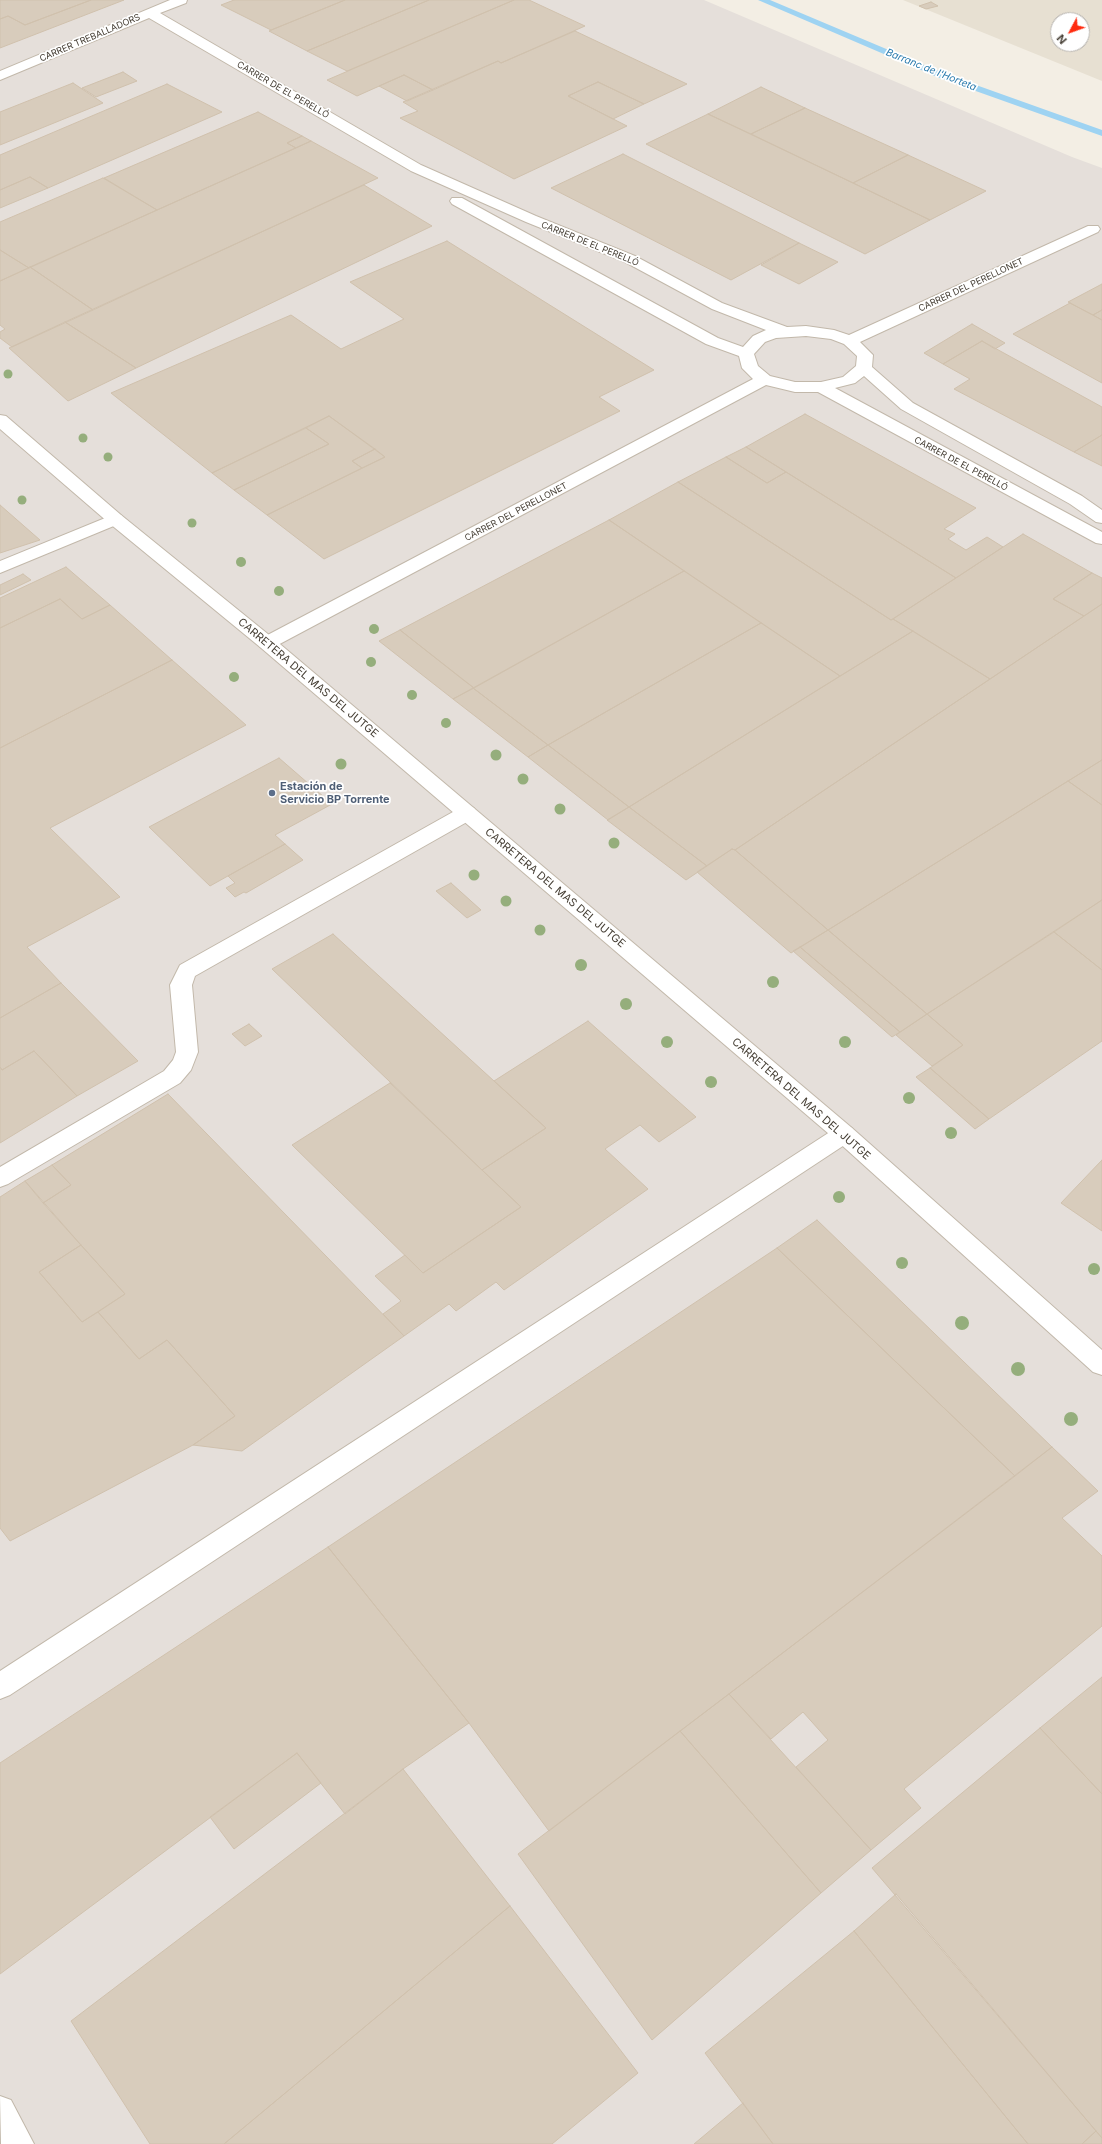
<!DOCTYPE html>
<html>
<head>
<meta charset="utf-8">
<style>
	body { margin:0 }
	#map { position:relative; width:1102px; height:2144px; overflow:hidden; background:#f3eee4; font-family:Inter,sans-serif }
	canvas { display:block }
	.north { position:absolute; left:1050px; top:12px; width:40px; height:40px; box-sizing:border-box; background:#fff; border:1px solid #b5b2ae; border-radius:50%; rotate:229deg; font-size:11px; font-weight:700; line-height:16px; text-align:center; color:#453e34 }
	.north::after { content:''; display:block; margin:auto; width:14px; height:18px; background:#ff2b0f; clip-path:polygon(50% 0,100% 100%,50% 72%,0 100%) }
</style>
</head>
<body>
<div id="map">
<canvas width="1102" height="2144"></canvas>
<div class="north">N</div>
</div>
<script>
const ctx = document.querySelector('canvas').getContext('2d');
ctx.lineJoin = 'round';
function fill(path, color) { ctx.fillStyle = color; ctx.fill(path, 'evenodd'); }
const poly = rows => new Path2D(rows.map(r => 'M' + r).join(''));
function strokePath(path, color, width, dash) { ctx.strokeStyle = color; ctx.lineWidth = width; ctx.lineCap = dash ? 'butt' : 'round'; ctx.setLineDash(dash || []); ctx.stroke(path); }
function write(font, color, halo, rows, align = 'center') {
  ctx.font = font + ' Inter,sans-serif'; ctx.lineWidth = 3.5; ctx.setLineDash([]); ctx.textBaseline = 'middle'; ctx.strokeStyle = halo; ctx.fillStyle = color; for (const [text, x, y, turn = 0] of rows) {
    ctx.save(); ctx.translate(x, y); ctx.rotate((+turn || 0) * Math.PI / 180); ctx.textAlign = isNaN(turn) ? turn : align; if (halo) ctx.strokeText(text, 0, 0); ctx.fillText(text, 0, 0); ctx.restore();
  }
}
fill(poly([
	[903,0,1102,0,1102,81],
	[1058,20,1082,20,1082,44,1058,44]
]), '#e7e0d2');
fill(poly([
	[0,0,704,0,1072,157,1102,168,1102,2144,0,2144]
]), '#e5dfda');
fill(poly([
	[758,0,770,0,948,75,1102,130,1102,136,942,79,758,0]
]), '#9ed3f2');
const building = poly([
	[0,0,91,0,25,25,8,16,0,19,0,0],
	[91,0,124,0,0,48,0,19,8,16,25,25,91,0],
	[234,0,345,0,271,30,221,5,234,0],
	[345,0,429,0,307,51,269,31,345,0],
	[429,0,514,0,347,71,307,51,429,0],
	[514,0,529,0,585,26,501,63,498,61,433,90,404,75,357,96,327,80,514,0],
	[931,2,938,6,926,9,919,6,931,2],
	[575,31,687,84,644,104,598,82,568,96,627,126,514,179,400,118,418,111,403,102,498,61,501,63,575,31],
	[123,72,137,81,96,97,82,88,123,72],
	[404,75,433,90,407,101,379,86,404,75],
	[598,82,644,104,613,119,568,96,598,82],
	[73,83,103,103,0,145,0,112,73,83],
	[167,84,222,112,48,188,30,177,0,190,0,155,167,84],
	[761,87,805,108,751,134,708,114,761,87],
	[805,108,906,154,908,155,853,183,751,134,805,108],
	[258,112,302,136,287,143,296,148,157,210,104,178,258,112],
	[708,114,851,182,930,220,865,254,646,144,708,114],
	[302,136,311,141,296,148,287,143,302,136],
	[311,141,378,178,93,310,30,267,311,141],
	[623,154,799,243,731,280,551,188,623,154],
	[908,155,986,191,930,220,853,183,908,155],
	[30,177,48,188,0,208,0,190,30,177],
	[103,178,157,210,29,268,0,250,0,222,103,178],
	[364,185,432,226,136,368,65,322,364,185],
	[447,241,654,370,599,397,620,411,324,559,267,515,385,457,329,416,212,473,111,393,291,315,341,349,404,319,350,282,447,241],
	[799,243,838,262,799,284,761,265,799,243],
	[0,250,24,265,29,268,0,281,0,250],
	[30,267,93,310,12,347,0,338,0,332,5,329,0,325,0,281,30,267],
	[1102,284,1102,310,1093,315,1068,302,1102,284],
	[1070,303,1102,320,1102,383,1013,334,1070,303],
	[1102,310,1102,320,1093,315,1102,310],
	[65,322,136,368,68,401,9,348,65,322],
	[972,324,1005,343,995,349,982,341,943,364,924,353,972,324],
	[982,341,1102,407,1102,435,1074,452,954,389,970,379,943,364,982,341],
	[805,414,976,508,944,529,955,534,948,539,966,550,987,537,1003,547,956,578,746,447,805,414],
	[329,416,375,449,352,461,362,468,267,515,234,490,329,444,306,428,329,416],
	[306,428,329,444,234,490,212,473,306,428],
	[1102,435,1102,466,1074,452,1102,435],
	[746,447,786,472,767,483,726,457,746,447],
	[375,449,385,457,362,468,352,461,375,449],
	[726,457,767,483,786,472,956,578,891,620,678,482,726,457],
	[678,482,891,620,893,619,913,631,840,676,609,520,678,482],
	[0,505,40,540,0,553,0,505],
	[609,520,684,571,474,688,400,630,609,520],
	[1023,534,1092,573,1053,599,1084,616,990,679,893,619,1023,534],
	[66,567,110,605,82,619,60,599,0,628,0,598,66,567],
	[684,571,761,623,548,745,473,688,684,571],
	[1092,573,1102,578,1102,604,1084,616,1053,599,1092,573],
	[23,574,31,580,0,595,0,585,23,574],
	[60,599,82,619,110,605,172,660,0,748,0,628,60,599],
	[1102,604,1102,760,828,930,735,850,1102,604],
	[761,623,840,676,629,807,548,745,761,623],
	[400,630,462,679,474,688,453,699,379,641,400,630],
	[913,631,990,679,735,850,732,849,707,866,629,807,913,631],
	[172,660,246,725,50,828,120,897,27,947,61,983,0,1018,0,748,172,660],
	[473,688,548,745,528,757,453,699,473,688],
	[548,745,629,807,608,820,528,757,548,745],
	[279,758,332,804,275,835,285,844,210,886,149,827,279,758],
	[1102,760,1102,805,1068,781,1102,760],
	[1068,781,1102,805,1102,900,927,1014,828,930,1068,781],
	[629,807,707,866,686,880,607,820,629,807],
	[285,844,303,860,246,893,244,892,235,897,226,888,235,883,228,876,285,844],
	[732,849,735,850,828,930,791,953,697,872,732,849],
	[451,883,481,910,467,918,436,891,451,883],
	[1102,900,1102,970,1054,932,1102,900],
	[828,930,927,1014,900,1032,800,947,828,930],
	[1054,932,1102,970,1102,1041,989,1119,930,1068,963,1045,927,1014,1054,932],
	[333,934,494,1081,546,1128,482,1170,272,969,333,934],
	[800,947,900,1032,892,1037,793,951,800,947],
	[61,983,138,1061,77,1096,34,1051,2,1070,0,1067,0,1018,61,983],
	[927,1014,963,1045,932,1066,896,1035,927,1014],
	[588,1021,696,1117,659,1142,640,1125,605,1149,648,1189,504,1290,496,1282,456,1311,449,1304,404,1336,383,1314,401,1301,375,1276,405,1255,423,1273,521,1207,482,1170,546,1128,494,1081,588,1021],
	[249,1024,262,1036,245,1046,232,1034,249,1024],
	[34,1051,77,1096,0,1143,0,1067,2,1070,34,1051],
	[930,1068,989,1119,975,1129,916,1077,930,1068],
	[390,1083,521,1207,423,1273,292,1145,390,1083],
	[168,1094,404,1336,242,1451,193,1445,235,1416,167,1340,139,1359,98,1312,125,1294,43,1203,71,1185,52,1165,168,1094],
	[1102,1160,1102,1231,1061,1203,1102,1160],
	[52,1165,71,1185,43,1203,25,1181,52,1165],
	[25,1181,81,1245,39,1272,82,1322,98,1312,139,1359,167,1340,235,1416,193,1445,10,1541,0,1528,0,1197,25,1181],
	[817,1220,1052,1447,1015,1476,777,1248,817,1220],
	[81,1245,125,1294,82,1322,39,1272,81,1245],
	[777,1248,1015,1476,549,1831,469,1723,328,1547,777,1248],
	[1052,1447,1098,1491,1062,1518,1102,1556,1102,1626,904,1789,921,1808,871,1850,796,1767,828,1740,803,1712,771,1739,729,1694,1052,1447],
	[328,1547,469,1723,403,1769,345,1814,297,1753,0,1974,0,1763,328,1547],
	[1102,1677,1102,1794,1040,1728,1102,1677],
	[729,1694,871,1850,821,1893,680,1731,729,1694],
	[1040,1728,1102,1794,1102,2138,872,1868,1040,1728],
	[680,1731,821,1893,652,2040,518,1854,680,1731],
	[297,1753,321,1783,234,1849,210,1817,297,1753],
	[403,1769,510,1906,224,2144,150,2144,71,2021,403,1769],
	[896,1894,1096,2131,1082,2144,1028,2144,854,1931,896,1894],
	[510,1906,638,2073,552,2144,224,2144,510,1906],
	[854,1931,1028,2144,773,2144,705,2053,854,1931],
	[743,2103,773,2144,694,2144,743,2103],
	[1096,2131,1102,2138,1102,2144,1082,2144,1096,2131]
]);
fill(building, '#d8ccbc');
strokePath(building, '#d0c1ad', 1);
const service = poly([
	[115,514,121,515,124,519,121,523,0,573,0,561,115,514],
	[467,806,474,808,477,813,474,818,195,976,192,985,198,1052,191,1070,180,1083,8,1184,0,1187,0,1167,164,1071,173,1060,176,1052,170,985,180,965,460,808,467,806],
	[844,1125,852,1128,855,1134,852,1140,10,1695,0,1699,0,1671,836,1128,844,1125]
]);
const minor = poly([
	[170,0,187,0,186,3,160,13,421,165,536,216,635,256,722,303,787,327,806,326,834,330,849,335,1088,226,1098,226,1100,229,1098,232,860,342,873,355,872,367,913,403,1082,496,1102,510,1102,523,1096,522,1070,504,901,409,864,376,855,383,835,388,1102,532,1102,544,1096,543,818,392,795,392,766,385,274,647,267,649,260,647,258,643,260,639,753,379,742,368,739,356,706,344,452,204,450,201,452,198,462,198,718,338,743,347,753,336,766,330,712,309,625,262,526,222,411,171,149,18,0,80,0,71,170,0],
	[806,336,831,339,844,344,857,356,856,366,843,377,821,382,795,382,770,376,758,366,754,354,765,342,776,338,806,336],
	[0,2096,11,2100,34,2144,1,2144,0,2096]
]);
const tertiary = poly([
	[0,415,6,416,121,515,274,639,852,1128,1102,1350,1102,1375,1093,1372,836,1140,260,647,109,523,0,429,0,415]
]);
strokePath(service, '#c2b8aa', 2);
strokePath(minor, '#c2b8aa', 2);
strokePath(tertiary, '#c2b8aa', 2);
fill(service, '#fff');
fill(minor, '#fff');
fill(tertiary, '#fff');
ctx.fillStyle = '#95ae7c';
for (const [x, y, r] of [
	[8,374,4.5],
	[83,438,4.5],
	[108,457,4.5],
	[22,500,4.5],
	[192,523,4.5],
	[241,562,5],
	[279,591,5],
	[374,629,5],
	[371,662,5],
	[234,677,5],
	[412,695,5],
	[446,723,5],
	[496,755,5.5],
	[341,764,5.5],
	[523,779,5.5],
	[560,809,5.5],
	[614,843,5.5],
	[474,875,5.5],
	[506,901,5.5],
	[540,930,5.5],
	[581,965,6],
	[773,982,6],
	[626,1004,6],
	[667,1042,6],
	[845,1042,6],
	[711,1082,6],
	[909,1098,6],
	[951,1133,6],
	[839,1197,6],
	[902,1263,6],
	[1094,1269,6],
	[962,1323,7],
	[1018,1369,7],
	[1071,1419,7]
]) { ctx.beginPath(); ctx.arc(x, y, r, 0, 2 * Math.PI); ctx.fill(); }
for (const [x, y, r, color] of [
	[272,793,4,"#5c6f8a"]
]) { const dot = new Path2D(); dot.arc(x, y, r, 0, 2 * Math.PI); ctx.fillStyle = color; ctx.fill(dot); strokePath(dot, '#fff', 1.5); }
write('9px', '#453e34', '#fff', [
	["CARRER TREBALLADORS",90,38,-23],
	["CARRER DE EL PERELLÓ",283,90,30],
	["CARRER DE EL PERELLÓ",590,244,22],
	["CARRER DEL PERELLONET",971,285,-25],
	["CARRER DE EL PERELLÓ",961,464,28],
	["CARRER DEL PERELLONET",516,512,-28]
]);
write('italic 10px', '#297aad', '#fff', [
	["Barranc de l'Horteta",931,70,22]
]);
write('11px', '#453e34', '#fff', [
	["CARRETERA DEL MAS DEL JUTGE",308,678,40],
	["CARRETERA DEL MAS DEL JUTGE",555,888,40],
	["CARRETERA DEL MAS DEL JUTGE",801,1099,41]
]);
write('bold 11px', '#4e5e75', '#fff', [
	["Estación de",280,787],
	["Servicio BP Torrente",280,800]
], 'left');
</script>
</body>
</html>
